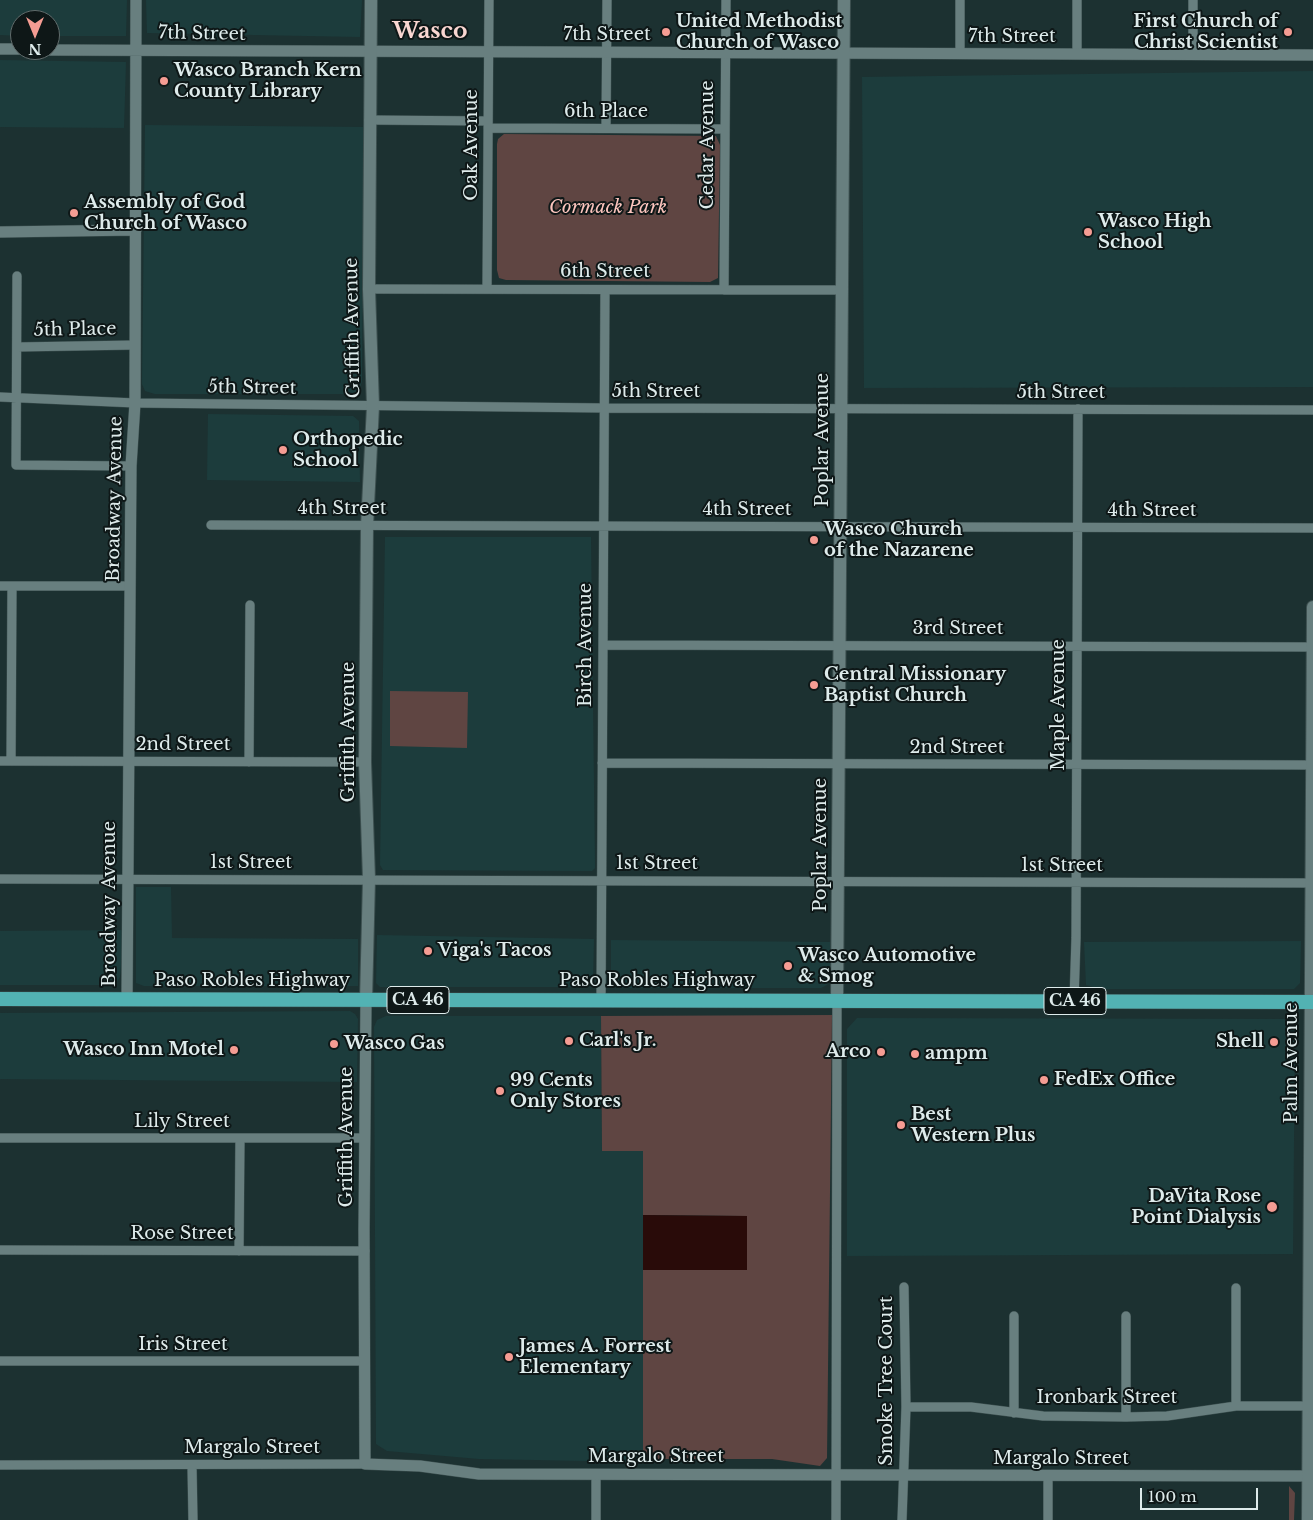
<!DOCTYPE html>
<html>
<head>
<meta charset="utf-8">
<style>
	body { margin:0 }
	#map { position:relative; width:1313px; height:1520px; overflow:hidden; background:#1c3131; font-family:"Libre Baskerville",serif }
	canvas { display:block }
	.north { position:absolute; left:10px; top:10px; width:50px; height:50px; box-sizing:border-box; background:#0e1717; border:1px solid #616c6c; border-radius:50%; rotate:180deg; font-size:14px; font-weight:700; line-height:20px; text-align:center; color:#deebeb }
	.north::after { content:''; display:block; margin:auto; width:18px; height:22px; background:#f59c93; clip-path:polygon(50% 0,100% 100%,50% 72%,0 100%) }
	.scale { position:absolute; left:1140px; top:1488px; width:118px; height:22px; box-sizing:border-box; border:2px solid #deebeb; border-top:0; padding-left:6px; font-size:15px; line-height:18px; white-space:nowrap; color:#deebeb; -webkit-text-stroke:4px #0e1717; paint-order:stroke }
</style>
</head>
<body>
<div id="map">
<canvas width="1313" height="1520"></canvas>
<div class="north">N</div>
<div class="scale">100 m</div>
</div>
<script>
const ctx = document.querySelector('canvas').getContext('2d');
ctx.lineJoin = 'round';
function fill(path, color) { ctx.fillStyle = color; ctx.fill(path, 'evenodd'); }
const poly = rows => new Path2D(rows.map(r => 'M' + r).join(''));
function strokePath(path, color, width, dash) { ctx.strokeStyle = color; ctx.lineWidth = width; ctx.lineCap = dash ? 'butt' : 'round'; ctx.setLineDash(dash || []); ctx.stroke(path); }
function write(font, color, halo, rows, align = 'center') {
  ctx.font = font + ' "Libre Baskerville",serif'; ctx.lineWidth = 4; ctx.setLineDash([]); ctx.textBaseline = 'middle'; ctx.strokeStyle = halo; ctx.fillStyle = color; for (const [text, x, y, turn = 0] of rows) {
    ctx.save(); ctx.translate(x, y); ctx.rotate((+turn || 0) * Math.PI / 180); ctx.textAlign = isNaN(turn) ? turn : align; if (halo) ctx.strokeText(text, 0, 0); ctx.fillText(text, 0, 0); ctx.restore();
  }
}
fill(poly([
	[0,0,127,0,126,36,50,36,50,20,20,20,20,36,0,35],
	[146,0,362,0,360,37,147,33],
	[0,60,126,62,124,128,0,127],
	[1313,71,1313,387,864,388,862,77],
	[145,125,364,127,362,382,357,394,155,394,145,391,142,384],
	[208,414,353,416,359,421,360,482,207,480],
	[385,537,591,537,595,868,592,871,383,870,380,865],
	[136,887,171,887,172,938,358,939,358,986,144,986,136,983],
	[124,930,120,977,115,985,0,985,0,931],
	[377,935,594,939,593,982,589,987,380,987,376,983],
	[611,940,830,942,830,979,827,985,821,988,620,988,612,983,611,978],
	[1301,941,1300,983,1294,989,1100,989,1086,985,1084,942],
	[350,1011,355,1014,358,1019,357,1082,0,1079,0,1013],
	[386,1016,601,1016,602,1151,643,1151,643,1462,479,1459,387,1451,376,1444,374,1027,377,1020],
	[857,1018,1284,1019,1291,1023,1295,1029,1293,1254,847,1256,847,1029]
]), '#1c3c3c');
fill(poly([
	[504,134,716,136,720,145,718,278,710,282,506,280,499,278,497,270,497,144,498,139],
	[390,691,468,692,467,748,390,746],
	[832,1015,827,1458,820,1466,772,1459,643,1459,643,1270,747,1270,747,1216,643,1215,643,1151,602,1151,601,1016],
	[1289,1486,1295,1493,1294,1520,1289,1520]
]), '#5f4542');
fill(poly([
	[643,1215,747,1216,747,1270,643,1270]
]), '#290b09');
const minor = poly([
	[960,54,960,0],
	[1077,54,1077,0],
	[1193,55,1193,0],
	[369,120,488,121],
	[488,128,725,129],
	[606,128,607,0],
	[17,276,16,465,131,466],
	[369,289,842,290],
	[487,289,489,0],
	[724,290,726,0],
	[17,347,135,345],
	[0,397,135,403,604,408,1313,410],
	[211,525,1313,528],
	[0,586,130,586],
	[603,645,1313,647],
	[0,761,365,762],
	[11,761,12,586],
	[249,762,250,605],
	[602,763,1313,765],
	[0,879,1313,883],
	[601,1000,605,290],
	[1074,1001,1076,938,1078,409],
	[0,1138,365,1138],
	[0,1250,365,1251],
	[239,1251,240,1138],
	[1236,1288,1236,1406],
	[0,1361,365,1361],
	[906,1407,971,1407,1043,1416,1126,1417,1167,1416,1236,1406,1308,1406],
	[1014,1413,1014,1316],
	[1126,1417,1126,1316],
	[0,1465,365,1464],
	[192,1466,193,1520],
	[596,1474,596,1520],
	[836,1520,837,1000],
	[902,1520,906,1407,904,1287],
	[1048,1520,1048,1476]
]);
const tertiary = poly([
	[0,49,20,49],
	[50,50,1313,55],
	[0,232,136,230],
	[127,999,131,466,135,403,136,0],
	[366,1000,364,1229,365,1464,420,1466,479,1474,1313,1476]
]);
const secondary = poly([
	[366,1000,369,879,365,762,367,526,373,406,369,289,371,0],
	[837,1000,844,0],
	[1308,1520,1313,607]
]);
const trunk = poly([
	[0,999,1313,1002]
]);
strokePath(minor, '#3d5050', 10);
strokePath(tertiary, '#3d5050', 12);
strokePath(secondary, '#3d5050', 14);
strokePath(trunk, '#3d5050', 15);
strokePath(minor, '#687f7f', 9);
strokePath(tertiary, '#687f7f', 11);
strokePath(secondary, '#687f7f', 12);
strokePath(trunk, '#52b2b3', 14);
for (const [x, y, r, color] of [
	[666,32,5,"#f59c93"],
	[1288,32,5,"#f59c93"],
	[164,81,5,"#f59c93"],
	[74,213,5,"#f59c93"],
	[1088,232,5,"#f59c93"],
	[283,450,5,"#f59c93"],
	[814,540,5,"#f59c93"],
	[814,685,5,"#f59c93"],
	[428,951,5,"#f59c93"],
	[788,966,5,"#f59c93"],
	[569,1041,5,"#f59c93"],
	[1274,1042,5,"#f59c93"],
	[334,1044,5,"#f59c93"],
	[234,1050,5,"#f59c93"],
	[881,1052,5,"#f59c93"],
	[915,1054,5,"#f59c93"],
	[1044,1080,5,"#f59c93"],
	[500,1091,5,"#f59c93"],
	[901,1125,5,"#f59c93"],
	[1272,1207,6,"#f59c93"],
	[509,1357,5,"#f59c93"]
]) { const dot = new Path2D(); dot.arc(x, y, r, 0, 2 * Math.PI); ctx.fillStyle = color; ctx.fill(dot); strokePath(dot, '#0e1717', 2); }
for (const [x, y, w] of [
	[418,1000,62],
	[1075,1001,62]
]) { const box = new Path2D(); box.roundRect(x - w / 2, y - 13.5, w, 27, 4); ctx.fillStyle = '#0e1717'; ctx.fill(box); strokePath(box, '#deebeb', 1); }
write('bold 16px', '#deebeb', null, [
	["CA 46",418,1000],
	["CA 46",1075,1001]
]);
write('bold 18px', '#deebeb', '#0e1717', [
	["United Methodist",676,22],
	["Church of Wasco",676,43],
	["First Church of",1278,22,"right"],
	["Christ Scientist",1278,43,"right"],
	["Wasco Branch Kern",174,71],
	["County Library",174,92],
	["Assembly of God",84,203],
	["Church of Wasco",84,224],
	["Wasco High",1098,222],
	["School",1098,243],
	["Orthopedic",293,440],
	["School",293,461],
	["Wasco Church",824,530],
	["of the Nazarene",824,551],
	["Central Missionary",824,675],
	["Baptist Church",824,696],
	["Viga's Tacos",438,951],
	["Wasco Automotive",798,956],
	["& Smog",798,977],
	["Carl's Jr.",579,1041],
	["Shell",1264,1042,"right"],
	["Wasco Gas",344,1044],
	["Wasco Inn Motel",224,1050,"right"],
	["Arco",871,1052,"right"],
	["ampm",925,1054],
	["FedEx Office",1054,1080],
	["99 Cents",510,1081],
	["Only Stores",510,1102],
	["Best",911,1115],
	["Western Plus",911,1136],
	["DaVita Rose",1261,1197,"right"],
	["Point Dialysis",1261,1218,"right"],
	["James A. Forrest",519,1347],
	["Elementary",519,1368]
], 'left');
write('18px', '#deebeb', '#0e1717', [
	["7th Street",202,34,1],
	["7th Street",607,35],
	["7th Street",1012,37],
	["6th Place",606,112],
	["Oak Avenue",472,145,-90],
	["Cedar Avenue",708,145,-90],
	["6th Street",605,272],
	["Griffith Avenue",353,328,-91],
	["5th Place",75,330,-1],
	["5th Street",252,388,1],
	["5th Street",656,392],
	["5th Street",1061,393],
	["Poplar Avenue",823,440,-90],
	["Broadway Avenue",115,499,-89],
	["4th Street",342,509],
	["4th Street",747,510],
	["4th Street",1152,511],
	["3rd Street",958,629],
	["Birch Avenue",586,645,-90],
	["Maple Avenue",1059,705,-90],
	["Griffith Avenue",349,732,-90],
	["2nd Street",183,745],
	["2nd Street",957,748],
	["Poplar Avenue",821,845,-90],
	["1st Street",251,863],
	["1st Street",657,864],
	["1st Street",1062,866],
	["Broadway Avenue",110,904,-90],
	["Paso Robles Highway",252,981],
	["Paso Robles Highway",657,981],
	["Palm Avenue",1292,1063,-90],
	["Lily Street",182,1122],
	["Griffith Avenue",347,1137,-90],
	["Rose Street",182,1234],
	["Iris Street",183,1345],
	["Smoke Tree Court",887,1381,-90],
	["Ironbark Street",1107,1398],
	["Margalo Street",252,1448],
	["Margalo Street",656,1457],
	["Margalo Street",1061,1459]
]);
write('italic 18px', '#fcc5be', '#0e1717', [
	["Cormack Park",608,208]
]);
write('bold 22px', '#f9d6d1', '#0e1717', [
	["Wasco",430,32]
]);
</script>
</body>
</html>
